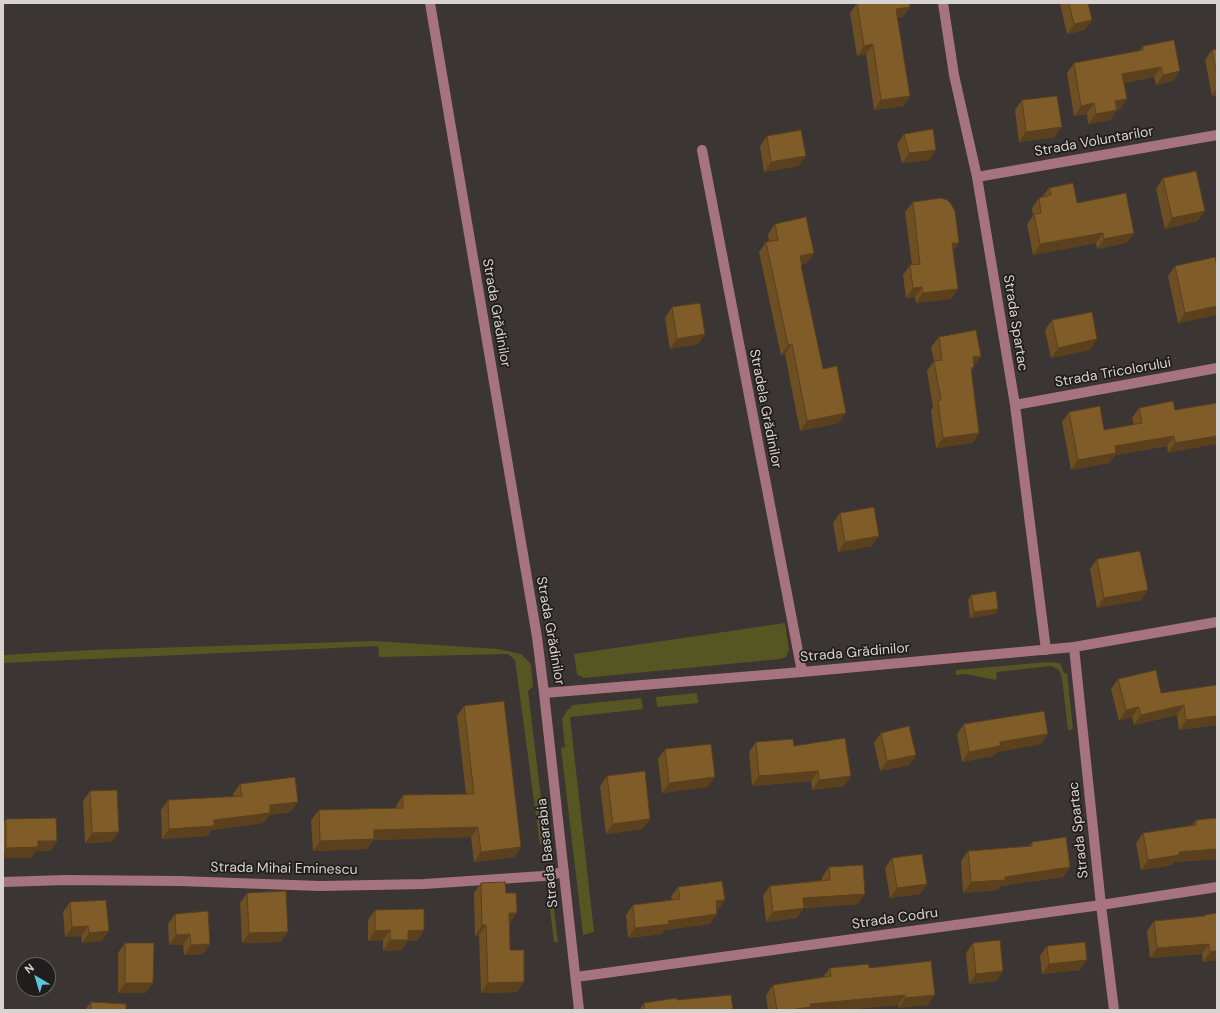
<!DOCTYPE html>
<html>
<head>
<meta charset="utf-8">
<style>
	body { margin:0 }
	#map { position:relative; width:1220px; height:1013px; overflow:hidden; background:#3b3533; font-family:"DM Sans",sans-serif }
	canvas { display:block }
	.frame { position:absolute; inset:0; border:4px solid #d7d3d1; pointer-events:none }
	.north { position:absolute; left:16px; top:957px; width:40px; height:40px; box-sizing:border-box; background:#201d1c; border:1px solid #696664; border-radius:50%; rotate:322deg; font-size:11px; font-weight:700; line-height:16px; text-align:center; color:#d7d3d1 }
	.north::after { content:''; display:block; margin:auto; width:14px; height:18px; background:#56c9e0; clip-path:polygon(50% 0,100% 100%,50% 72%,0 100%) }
</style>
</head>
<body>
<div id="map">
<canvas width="1220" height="1013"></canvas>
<div class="frame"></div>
<div class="north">N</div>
</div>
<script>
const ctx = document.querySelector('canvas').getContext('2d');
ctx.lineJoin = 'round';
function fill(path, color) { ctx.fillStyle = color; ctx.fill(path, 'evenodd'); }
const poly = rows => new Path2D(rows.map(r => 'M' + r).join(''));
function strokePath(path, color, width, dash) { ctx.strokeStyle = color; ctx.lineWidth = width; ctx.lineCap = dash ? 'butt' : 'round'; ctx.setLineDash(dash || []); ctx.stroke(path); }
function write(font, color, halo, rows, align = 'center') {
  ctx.font = font + ' "DM Sans",sans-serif'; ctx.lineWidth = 3.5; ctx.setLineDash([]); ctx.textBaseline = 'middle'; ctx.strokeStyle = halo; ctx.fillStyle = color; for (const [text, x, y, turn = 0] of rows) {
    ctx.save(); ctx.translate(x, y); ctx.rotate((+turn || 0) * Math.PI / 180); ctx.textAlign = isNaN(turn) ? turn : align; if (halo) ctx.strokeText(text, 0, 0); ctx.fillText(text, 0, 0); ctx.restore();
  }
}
fill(poly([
	[785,623,789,650,786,657,780,659,584,678,577,674,574,654],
	[375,641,498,649,521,654,531,664,533,687,528,691,546,839,540,845,515,660,508,654,379,657,378,646,3,663,3,655,90,650],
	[1048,662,1060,663,1064,673,1067,673,1073,729,1068,730,1062,678,1059,670,1051,666,997,672,996,680,965,674,956,675,956,670],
	[697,693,698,703,657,707,656,697],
	[641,698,643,709,570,717,594,932,583,935,561,748,565,747,562,719,566,712,573,705],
	[548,893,552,893,558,942,554,942]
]), '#565623');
strokePath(poly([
	[430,3,537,637,544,693,579,1010],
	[943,3,954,75,977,177,1015,405,1046,650],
	[702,150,802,672],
	[977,177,1217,135],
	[1015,405,1217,368],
	[1074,647,1101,905,1114,1010],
	[544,693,802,672,1074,647,1217,622],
	[3,882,65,880,179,881,320,886,424,884,543,876,564,872],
	[576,977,1101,905,1217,887]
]), '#a6747f', 10);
fill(poly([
	[857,3,910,7,903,17,897,18,910,96,903,106,874,110,866,54,857,56,850,13],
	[1060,3,1088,3,1092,20,1085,30,1067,34],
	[1174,40,1173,81,1156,85,1154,77,1124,83,1127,99,1120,109,1117,110,1110,120,1088,124,1087,114,1074,116,1067,73,1074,63,1139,51,1143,46],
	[1217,49,1217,95,1212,96,1205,60,1212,50],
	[1022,100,1055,137,1019,142,1015,110],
	[904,134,936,150,929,160,902,163,897,144],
	[767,136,799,166,764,172,760,146],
	[1163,178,1198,221,1165,229,1156,189],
	[1049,188,1077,203,1134,233,1126,243,1097,249,1096,243,1033,255,1027,224,1033,216,1032,208,1039,198,1042,197],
	[913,202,959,243,953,250,958,289,951,299,916,303,915,297,906,298,903,275,910,265,912,265,905,212],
	[775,224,814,253,807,263,802,264,801,267,823,369,839,423,800,431,785,354,781,355,759,252,766,242,769,241,768,234],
	[1175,266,1217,266,1217,315,1178,323,1168,276],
	[672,307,705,334,698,344,670,349,665,318],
	[1052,320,1090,350,1051,358,1045,330],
	[939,337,981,356,974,365,974,367,971,371,979,433,972,443,936,448,931,411,933,407,927,371,934,361,931,347],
	[1217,403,1168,453,1167,446,1115,455,1109,463,1071,470,1062,422,1069,412,1104,430,1134,425,1132,418,1139,408,1175,410],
	[840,513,872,546,838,552,833,523],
	[1097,559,1141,600,1097,608,1090,569],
	[971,595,998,609,995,614,970,618,968,600],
	[1118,679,1161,693,1217,685,1217,725,1179,730,1177,715,1134,725,1132,717,1119,721,1111,689],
	[464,706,521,847,514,857,474,862,471,837,373,840,367,849,313,851,311,820,319,810,396,808,396,806,403,795,466,794,457,716],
	[996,719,1041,744,997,752,993,756,962,762,957,734,964,724],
	[881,733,916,755,909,765,880,771,874,743],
	[756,742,794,746,851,776,844,786,812,790,811,781,752,786,749,752],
	[665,749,708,787,662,793,658,759],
	[607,776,643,829,606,834,600,786],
	[240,784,291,812,270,815,263,823,211,830,207,836,162,839,161,810,168,800,233,797,233,794],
	[90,791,119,832,111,842,85,843,83,801],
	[1217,818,1217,859,1174,862,1172,865,1141,870,1136,843,1143,833,1192,825,1196,820],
	[6,819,57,841,50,851,36,851,31,858,3,858,3,823],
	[1032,842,1070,867,1063,877,1000,886,998,890,963,893,961,861,968,851,1029,846],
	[892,858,927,884,920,894,890,898,885,868],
	[829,867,858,904,804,908,797,918,766,922,763,896,770,886,822,880,822,877],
	[481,883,506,893,510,923,510,950,524,982,517,992,481,993,479,935,475,936,474,893],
	[678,887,718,910,717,910,710,924,664,930,662,934,628,938,626,915,633,905,672,900,671,897],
	[247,893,281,942,242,943,240,903],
	[70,902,102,941,82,943,81,936,65,937,63,912],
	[375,910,424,930,417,941,408,941,401,950,383,951,383,940,368,941,368,920],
	[1217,913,1217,960,1203,962,1202,954,1150,958,1147,931,1154,921,1204,916,1205,915],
	[175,914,210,944,203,954,184,955,183,945,169,945,168,924],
	[125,943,146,993,118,993,118,953],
	[973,943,1003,971,996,981,969,984,966,953],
	[1047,946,1080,970,1042,974,1040,956],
	[830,968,869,968,928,1005,898,1008,898,1005,845,1010,768,1010,766,995,773,985,823,977],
	[677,1000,733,1010,639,1010,644,1003],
	[91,1002,126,1010,85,1010]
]), '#6e4f23');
fill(poly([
	[910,7,903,17,889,19,896,9],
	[1092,20,1085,30,1067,34,1074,24],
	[873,44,866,54,857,56,864,46],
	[1161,67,1154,77,1115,84,1122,74],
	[1180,71,1173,81,1156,85,1163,75],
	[1217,88,1217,95,1212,96],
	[910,96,903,106,874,110,881,100],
	[1127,99,1120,109,1108,111,1115,101],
	[1094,103,1087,114,1074,116,1081,106],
	[1117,110,1110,120,1088,124,1096,114],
	[1062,127,1055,137,1019,142,1026,132],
	[936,150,929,160,902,163,909,153],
	[806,156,799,166,764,172,771,162],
	[1205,211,1198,221,1165,229,1172,218],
	[1103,233,1096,243,1033,255,1040,244],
	[1134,233,1126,243,1097,249,1104,239],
	[952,243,959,243,952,253],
	[814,253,807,263,793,266,800,256],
	[922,287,915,297,906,298,913,288],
	[958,289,951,299,916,303,923,293],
	[1217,306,1217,315,1178,323,1185,313],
	[705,334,698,344,670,349,677,339],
	[1097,339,1090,350,1051,358,1058,348],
	[792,344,785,354,781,355,788,345],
	[981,356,974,366,973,357],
	[846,413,839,423,800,431,807,421],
	[979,433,972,443,936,448,943,438],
	[1174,436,1167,446,1115,455,1109,463,1071,470,1078,460,1115,446],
	[1217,436,1217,444,1168,453,1175,443],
	[879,536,872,546,838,552,845,542],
	[1148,590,1141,600,1097,608,1104,598],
	[998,609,995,614,970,618,974,612],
	[1184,705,1177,715,1134,725,1141,715],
	[1139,707,1132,717,1119,721,1126,710],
	[1217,716,1217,725,1179,730,1186,720],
	[1048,734,1041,744,997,752,993,756,962,762,969,752,1000,742],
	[916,755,909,765,880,771,887,761],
	[818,771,811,781,752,786,759,776],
	[851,776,844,786,812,790,819,780],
	[715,777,708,787,662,793,669,783],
	[298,802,291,812,270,815,263,823,211,830,207,836,162,839,169,829,214,820,270,805],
	[650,819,643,829,606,834,613,824],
	[478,827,471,837,373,840,367,849,313,851,320,841,374,830],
	[119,832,111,842,85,843,92,833],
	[38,841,57,841,50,851,36,851,31,858,3,858,3,852,6,848],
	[521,847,514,857,474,862,481,852],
	[1217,849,1217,859,1174,862,1172,865,1141,870,1148,860,1179,852],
	[1070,867,1063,877,1000,886,998,890,963,893,971,882],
	[927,884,920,894,890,898,897,888],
	[865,894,858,904,796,908,803,898],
	[725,900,718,910,709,911,716,901],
	[804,908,797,918,766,922,773,912],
	[509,913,517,913,510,923,502,923],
	[717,914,710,924,664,930,662,934,628,938,635,928,668,921],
	[482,925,486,925,479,935,475,936],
	[88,926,81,936,65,937,72,927],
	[390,930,383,940,368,941,375,931],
	[424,930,417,941,408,941,401,950,383,951,390,940,408,931],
	[109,931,102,941,82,943,89,933],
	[288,932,281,942,242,943,249,933],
	[190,934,183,945,169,945,176,935],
	[210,944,203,954,184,955,191,945],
	[1209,944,1202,954,1150,958,1157,948],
	[1217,951,1217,960,1203,962,1210,952],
	[1087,960,1080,970,1042,974,1049,964],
	[1003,971,996,981,969,984,976,974],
	[524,982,517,992,481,993,488,983],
	[125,983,153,983,146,993,118,993],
	[905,995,898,1005,845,1010,790,1010,810,1004],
	[935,995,928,1005,898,1008,905,998]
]), '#5a401d');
const building = poly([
	[857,3,909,3,910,7,896,9,910,96,881,100,873,44,864,46,857,3],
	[1069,3,1088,3,1092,20,1074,24,1069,3],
	[1174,40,1180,71,1163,75,1161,67,1122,74,1127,99,1115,101,1117,110,1096,114,1094,103,1081,106,1074,63,1143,50,1143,46,1174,40],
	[1217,49,1217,77,1212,50,1217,49],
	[1057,96,1062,127,1026,132,1022,100,1057,96],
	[933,129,936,150,909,153,904,134,933,129],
	[801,130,806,156,771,162,767,136,801,130],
	[1196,171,1205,211,1172,218,1163,178,1196,171],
	[1073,183,1077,203,1126,193,1134,233,1104,239,1103,233,1040,244,1034,214,1041,213,1039,198,1051,195,1049,188,1073,183],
	[941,198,947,200,951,204,955,211,959,243,952,243,958,289,923,293,922,287,913,288,910,265,920,264,913,202,941,198],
	[806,217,814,253,800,256,802,266,801,266,823,369,837,366,846,413,807,421,792,344,788,345,766,242,778,240,775,224,806,217],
	[1215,257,1217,266,1217,306,1185,313,1175,266,1215,257],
	[700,303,705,334,677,339,672,307,700,303],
	[1092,312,1097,339,1058,348,1052,320,1092,312],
	[976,330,981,356,973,357,974,367,971,368,979,433,943,438,938,401,941,400,934,361,942,360,939,337,976,330],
	[1173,401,1175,410,1217,403,1217,436,1175,443,1174,436,1115,446,1116,453,1078,460,1069,412,1100,406,1104,430,1142,423,1139,408,1173,401],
	[874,507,879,536,845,542,840,513,874,507],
	[1140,551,1148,590,1104,598,1097,559,1140,551],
	[996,591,998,609,974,612,971,595,996,591],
	[1156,670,1161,693,1217,685,1217,716,1186,720,1184,705,1141,715,1139,707,1126,710,1118,679,1156,670],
	[504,701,521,847,481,852,478,827,374,830,374,839,320,841,319,810,403,808,403,795,474,794,464,706,504,701],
	[1044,711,1048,734,1000,742,1000,746,969,752,964,724,1044,711],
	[909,726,916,755,887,761,881,733,909,726],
	[845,738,851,776,819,780,818,771,759,776,756,742,793,739,794,746,845,738],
	[711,744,715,777,669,783,665,749,711,744],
	[645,771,650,819,613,824,607,776,645,771],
	[295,777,298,802,270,805,270,813,214,820,214,826,169,829,168,800,242,796,240,784,295,777],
	[117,790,119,832,92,833,90,791,117,790],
	[56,818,57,841,38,841,38,847,6,848,6,819,56,818],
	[1217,818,1217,849,1179,852,1179,855,1148,860,1143,833,1196,825,1196,820,1217,818],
	[1066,837,1070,867,1005,877,1005,880,971,882,968,851,1032,846,1032,842,1066,837],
	[922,854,927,884,897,888,892,858,922,854],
	[863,865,865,894,803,898,804,908,773,912,770,886,830,880,829,867,863,865],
	[722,881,725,900,716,901,717,914,668,921,669,924,635,928,633,905,680,899,678,887,722,881],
	[505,882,506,893,516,893,517,913,509,913,510,950,524,950,524,982,488,983,486,925,482,925,481,883,505,882],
	[286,891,288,932,249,933,247,893,286,891],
	[106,900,109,931,89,933,88,926,72,927,70,902,106,900],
	[424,909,424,930,408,931,408,940,390,940,390,930,375,931,375,910,424,909],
	[208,911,210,944,191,945,190,934,176,935,175,914,208,911],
	[1217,913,1217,951,1210,952,1209,944,1157,948,1154,921,1205,916,1205,915,1217,913],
	[1000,940,1003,971,976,974,973,943,1000,940],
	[1085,942,1087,960,1049,964,1047,946,1085,942],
	[125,943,154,943,153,983,125,983,125,943],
	[931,961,935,995,905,998,905,995,810,1004,811,1007,790,1010,777,1010,773,985,831,976,830,968,869,964,869,968,931,961],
	[731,995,733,1010,645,1010,644,1003,677,998,677,1000,731,995],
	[91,1002,126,1004,126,1010,91,1010,91,1002]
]);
fill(building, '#805c29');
strokePath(building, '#5a401d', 1);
write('14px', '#d7d3d1', '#201d1c', [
	["Strada Voluntarilor",1094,142,-10],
	["Strada Grădinilor",496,313,80],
	["Strada Spartac",1015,323,81],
	["Strada Tricolorului",1113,373,-10],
	["Stradela Grădinilor",765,409,79],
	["Strada Grădinilor",550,631,80],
	["Strada Grădinilor",855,653,-5],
	["Strada Spartac",1079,830,-96],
	["Strada Basarabia",548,853,-96],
	["Strada Mihai Eminescu",284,869,1],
	["Strada Codru",895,919,-8]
]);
</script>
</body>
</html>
